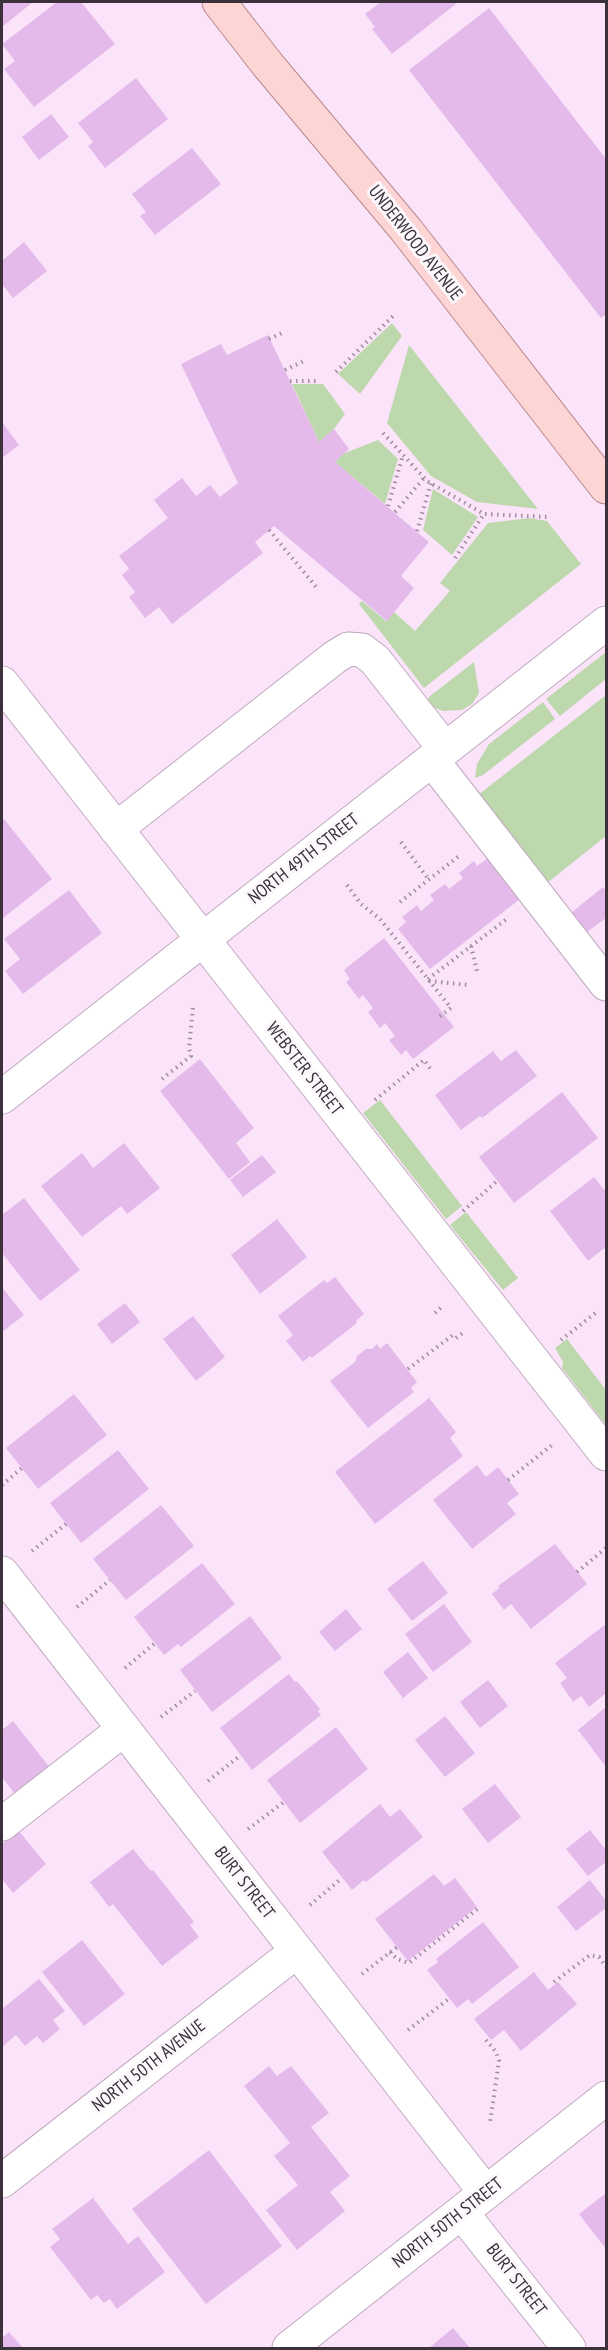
<!DOCTYPE html>
<html>
<head>
<meta charset="utf-8">
<style>
	body { margin:0 }
	#map { position:relative; width:608px; height:2350px; overflow:hidden; background:#fbe4fa; font-family:"PT Sans Narrow",sans-serif }
	canvas { display:block }
	.frame { position:absolute; inset:0; border:3px solid #3a313a; pointer-events:none }
</style>
</head>
<body>
<div id="map">
<canvas width="608" height="2350"></canvas>
<div class="frame"></div>
</div>
<script>
const ctx = document.querySelector('canvas').getContext('2d');
ctx.lineJoin = 'round';
function fill(path, color) { ctx.fillStyle = color; ctx.fill(path, 'evenodd'); }
const poly = rows => new Path2D(rows.map(r => 'M' + r).join(''));
function strokePath(path, color, width, dash) { ctx.strokeStyle = color; ctx.lineWidth = width; ctx.lineCap = dash ? 'butt' : 'round'; ctx.setLineDash(dash || []); ctx.stroke(path); }
function write(font, color, halo, rows, align = 'center') {
  ctx.font = font + ' "PT Sans Narrow",sans-serif'; ctx.lineWidth = 6; ctx.setLineDash([]); ctx.textBaseline = 'middle'; ctx.strokeStyle = halo; ctx.fillStyle = color; for (const [text, x, y, turn = 0] of rows) {
    ctx.save(); ctx.translate(x, y); ctx.rotate((+turn || 0) * Math.PI / 180); ctx.textAlign = isNaN(turn) ? turn : align; if (halo) ctx.strokeText(text, 0, 0); ctx.fillText(text, 0, 0); ctx.restore();
  }
}
fill(poly([
	[392,323,402,336,360,394,338,374],
	[409,345,538,509,477,502,431,476,387,423],
	[292,384,323,384,345,414,334,429,319,442],
	[378,440,398,459,385,504,335,462,345,453],
	[433,489,478,517,452,555,423,530],
	[529,518,547,521,581,564,424,688,359,604,362,601,386,621,394,612,415,631,450,591,440,583,488,523],
	[606,652,606,679,560,716,546,699],
	[474,662,479,693,472,704,462,710,443,711,432,707,426,702,430,696],
	[606,695,606,836,547,883,478,795],
	[543,702,555,719,483,775,475,778,477,764,489,744],
	[380,1100,462,1206,446,1219,363,1113],
	[466,1212,518,1278,503,1290,450,1225],
	[567,1339,606,1390,606,1425,562,1368,563,1362,555,1348]
]), '#bdd8ac');
fill(poly([
	[2,2,33,2,2,27],
	[57,2,81,2,115,44,34,107,4,69,15,61,2,44],
	[381,2,454,2,456,4,392,54,372,29,375,27,365,14],
	[489,8,606,159,606,314,601,318,409,70],
	[136,78,168,119,105,168,88,146,93,142,78,123],
	[51,114,69,137,39,160,22,137],
	[192,148,221,184,155,235,140,216,146,212,132,194],
	[24,242,47,271,13,298,2,284,2,261],
	[268,335,319,442,334,429,349,449,335,462,429,542,401,576,414,588,387,621,274,526,255,542,263,553,172,624,159,607,145,618,129,597,135,592,122,575,129,569,119,556,168,518,154,500,182,478,196,496,210,485,220,497,238,483,181,364,221,344,227,355],
	[2,422,19,445,2,458],
	[4,819,52,879,2,919,2,821],
	[488,858,520,899,430,969,398,929,406,922,402,917,417,905,421,911,434,900,430,895,445,884,449,889,463,878,459,873,474,861,477,866],
	[603,887,606,891,606,918,587,932,572,912],
	[69,890,102,933,23,994,5,971,20,959,4,939],
	[384,938,454,1027,413,1059,406,1050,401,1055,389,1040,395,1036,385,1023,380,1028,368,1012,373,1008,363,995,359,999,346,982,350,979,344,970],
	[516,1050,537,1076,482,1118,480,1116,461,1130,435,1095,493,1051,501,1061],
	[200,1059,254,1128,236,1143,250,1162,229,1179,160,1091],
	[562,1092,598,1138,514,1203,479,1157],
	[124,1143,160,1188,127,1214,121,1206,82,1237,41,1186,82,1153,93,1168],
	[262,1155,276,1172,243,1197,230,1180],
	[594,1177,606,1192,606,1247,588,1261,550,1211],
	[24,1198,80,1270,40,1301,2,1253,2,1215],
	[277,1219,307,1257,260,1294,231,1255],
	[335,1277,364,1314,356,1321,357,1323,312,1358,310,1356,303,1362,286,1341,293,1335,278,1316,324,1280,327,1283],
	[2,1287,24,1315,2,1332],
	[125,1303,140,1322,112,1344,97,1324],
	[193,1316,225,1357,196,1381,163,1339],
	[387,1343,417,1382,411,1388,414,1392,368,1428,330,1381,355,1362,357,1356,366,1349,372,1349,377,1344,380,1349],
	[74,1394,107,1435,38,1489,6,1448],
	[429,1398,456,1432,450,1438,463,1456,375,1524,335,1472],
	[118,1450,149,1489,81,1543,50,1503],
	[477,1465,486,1477,498,1467,519,1494,507,1503,516,1514,472,1549,433,1500],
	[161,1505,194,1546,126,1600,93,1559],
	[555,1544,587,1584,531,1629,511,1604,504,1610,492,1594,499,1588,498,1586],
	[423,1561,448,1593,412,1621,387,1589],
	[202,1563,235,1604,181,1647,178,1644,164,1655,134,1617],
	[444,1604,472,1642,433,1672,405,1634],
	[346,1609,362,1629,335,1651,319,1632],
	[250,1616,282,1658,212,1712,180,1670],
	[606,1624,606,1693,589,1707,581,1696,573,1702,560,1683,567,1678,555,1663],
	[408,1652,428,1678,403,1698,383,1672],
	[289,1674,295,1682,297,1681,320,1709,318,1711,321,1715,252,1770,220,1728],
	[488,1680,508,1706,480,1728,460,1702],
	[606,1707,606,1767,578,1730],
	[445,1716,475,1753,445,1777,415,1740],
	[13,1721,51,1769,17,1797,2,1777,2,1730],
	[336,1727,368,1769,300,1823,267,1780],
	[495,1784,521,1817,488,1843,462,1809],
	[380,1804,390,1817,400,1809,423,1837,366,1882,364,1880,352,1890,322,1852],
	[18,1830,46,1864,13,1893,2,1879,2,1844],
	[590,1830,606,1850,606,1862,588,1876,566,1849],
	[133,1849,151,1871,153,1870,194,1922,190,1925,199,1937,162,1966,113,1904,109,1907,90,1882],
	[434,1874,444,1886,455,1878,477,1907,408,1961,375,1919],
	[590,1880,606,1901,606,1908,576,1931,557,1907],
	[483,1922,519,1967,472,2004,468,1999,457,2008,427,1970,438,1962,436,1959],
	[82,1940,125,1994,84,2026,42,1972],
	[534,1972,548,1990,558,1982,577,2004,521,2051,504,2030,491,2040,474,2019],
	[39,1979,65,2011,53,2020,60,2029,43,2043,37,2036,25,2046,16,2035,3,2046,2,2043,2,2009],
	[269,2066,277,2076,291,2066,329,2113,311,2127,350,2176,330,2192,345,2211,297,2250,266,2210,298,2185,274,2156,290,2143,244,2086],
	[209,2150,282,2246,206,2304,132,2209],
	[606,2193,606,2249,579,2214],
	[93,2198,128,2244,138,2236,165,2272,117,2309,110,2299,104,2303,97,2295,91,2300,50,2247,60,2239,52,2229],
	[453,2328,470,2348,429,2348],
	[9,2332,23,2348,2,2348,2,2338]
]), '#e4baeb');
const minor = poly([
	[2,683,606,1454],
	[432,760,606,984],
	[116,829,335,657,348,649,362,650,375,660,445,749],
	[2,1097,606,623],
	[2,1573,486,2193],
	[2,1824,124,1729],
	[2,2181,297,1951],
	[462,2213,569,2348],
	[289,2348,606,2098]
]);
const major = poly([
	[219,2,268,65,407,231,606,487]
]);
strokePath(minor, '#bfa9be', 35);
strokePath(major, '#b8898d', 35);
strokePath(poly([
	[269,339,282,333],
	[285,370,304,361],
	[336,372,393,316],
	[290,381,320,381],
	[383,433,427,481,484,514,548,517],
	[388,506,403,455],
	[395,512,424,478],
	[269,530,317,588],
	[417,531,431,483],
	[455,558,484,514],
	[401,842,429,880],
	[347,885,361,904,380,919,451,1008,439,1017],
	[400,902,459,856],
	[471,946,478,975],
	[428,979,508,918],
	[429,981,469,985],
	[162,1079,191,1056,189,1048,193,1007],
	[375,1100,424,1060,432,1071],
	[463,1211,497,1181],
	[435,1313,443,1306],
	[456,1338,464,1332],
	[561,1340,598,1311],
	[408,1369,453,1335],
	[508,1480,552,1445],
	[2,1485,22,1468],
	[32,1551,66,1524],
	[577,1572,606,1548],
	[77,1607,110,1580],
	[125,1668,154,1644],
	[161,1717,195,1691],
	[208,1781,241,1755],
	[248,1829,284,1802],
	[310,1905,342,1878],
	[390,1952,397,1959,409,1963,480,1907],
	[362,1974,397,1947],
	[554,1982,590,1955,599,1957,606,1967],
	[408,2030,450,1998],
	[486,2040,496,2052,499,2061,490,2123]
]), '#9d8d9d', 4, [1.5, 4.5]);
strokePath(minor, '#fff', 33);
strokePath(major, '#fdd5d5', 33);
write('18px', '#3a313a', '#fcf8fc', [
	["UNDERWOOD AVENUE",415,243,52],
	["NORTH 49TH STREET",304,859,-38],
	["WEBSTER STREET",304,1069,52],
	["BURT STREET",244,1883,52],
	["NORTH 50TH AVENUE",149,2066,-38],
	["NORTH 50TH STREET",448,2223,-38],
	["BURT STREET",516,2280,52]
]);
</script>
</body>
</html>
